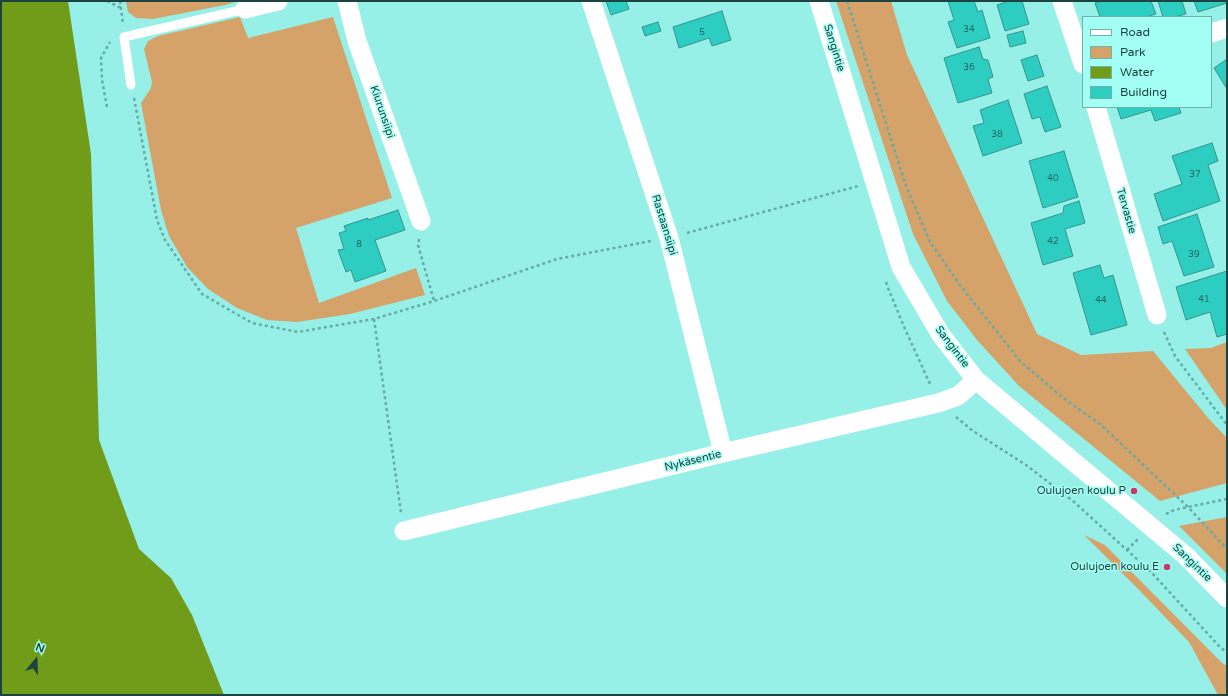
<!DOCTYPE html>
<html>
<head>
<meta charset="utf-8">
<style>
	body { margin:0 }
	#map { position:relative; width:1228px; height:696px; overflow:hidden; background:#96f0e7; font-family:"Varela Round",sans-serif }
	canvas { display:block }
	.frame { position:absolute; inset:0; border:2px solid #1d4340; pointer-events:none }
	.legend { position:absolute; left:1082px; top:16px; width:130px; height:92px; box-sizing:border-box; background:#a3fef4; border:1px solid #6db3ac; margin:0; padding:5px 7px; list-style:none; font-size:12px; color:#1d4340 }
	.legend li { display:flex; align-items:center; gap:8px; height:20px }
	.legend b { width:20px; border:1px solid #6db3ac }
	.north { position:absolute; left:16px; top:640px; width:40px; height:40px; -webkit-text-stroke:3px #a3fef4; paint-order:stroke; rotate:19deg; font-size:11px; font-weight:700; line-height:16px; text-align:center; color:#1d4340 }
	.north::after { content:''; display:block; margin:auto; width:14px; height:18px; background:#1d4340; clip-path:polygon(50% 0,100% 100%,50% 72%,0 100%) }
</style>
</head>
<body>
<div id="map">
<canvas width="1228" height="696"></canvas>
<div class="frame"></div>
<ul class="legend">
<li><b style="height:5px;background:#fff"></b>Road</li>
<li><b style="height:11px;background:#d5a26a"></b>Park</li>
<li><b style="height:11px;background:#709c1a"></b>Water</li>
<li><b style="height:11px;background:#2ecdc2"></b>Building</li>
</ul>
<div class="north">N</div>
</div>
<script>
const ctx = document.querySelector('canvas').getContext('2d');
ctx.lineJoin = 'round';
function fill(path, color) { ctx.fillStyle = color; ctx.fill(path, 'evenodd'); }
const poly = rows => new Path2D(rows.map(r => 'M' + r).join(''));
function strokePath(path, color, width, dash) { ctx.strokeStyle = color; ctx.lineWidth = width; ctx.lineCap = dash ? 'butt' : 'round'; ctx.setLineDash(dash || []); ctx.stroke(path); }
function write(font, color, halo, rows, align = 'center') {
  ctx.font = font + ' "Varela Round",sans-serif'; ctx.lineWidth = 3; ctx.setLineDash([]); ctx.textBaseline = 'middle'; ctx.strokeStyle = halo; ctx.fillStyle = color; for (const [text, x, y, turn = 0] of rows) {
    ctx.save(); ctx.translate(x, y); ctx.rotate((+turn || 0) * Math.PI / 180); ctx.textAlign = isNaN(turn) ? turn : align; if (halo) ctx.strokeText(text, 0, 0); ctx.fillText(text, 0, 0); ctx.restore();
  }
}
fill(poly([
	[126,1,238,1,225,5,153,19,136,18,128,12],
	[836,1,891,1,907,55,1037,334,1081,355,1153,351,1208,418,1227,438,1227,483,1160,501,1019,386,977,340,947,301,913,234],
	[240,17,248,38,333,17,392,198,296,228,319,303,416,268,425,295,350,314,297,322,267,320,237,308,208,289,187,267,169,236,161,210,141,103,151,88,152,82,144,49,148,41,158,36],
	[1227,342,1227,410,1185,349,1211,348],
	[1227,517,1227,574,1179,526],
	[1084,535,1105,545,1222,663,1227,666,1227,695,1218,695,1189,642,1139,590]
]), '#d5a26a');
fill(poly([
	[1,1,68,1,91,154,99,440,139,549,171,578,192,615,224,695,1,695]
]), '#709c1a');
const building = poly([
	[606,1,626,1,629,9,611,15,606,1],
	[948,1,974,1,978,12,982,10,990,38,957,48,948,22,954,20,948,1],
	[1009,1,1022,1,1029,24,1005,31,997,5,1009,1],
	[1102,1,1151,1,1156,14,1146,17,1100,17,1095,3,1102,1],
	[1158,1,1182,1,1186,14,1175,17,1163,17,1158,1],
	[1194,1,1227,1,1227,3,1198,12,1194,1],
	[722,11,731,40,712,46,709,38,679,48,673,27,722,11],
	[658,22,661,31,645,36,642,27,658,22],
	[1023,31,1026,43,1010,47,1007,35,1023,31],
	[979,47,983,59,988,60,993,77,988,79,992,93,958,103,944,58,979,47],
	[1037,55,1044,76,1028,81,1021,60,1037,55],
	[1227,59,1227,89,1214,68,1227,59],
	[1047,86,1061,127,1045,132,1040,117,1032,119,1024,94,1047,86],
	[1008,100,1022,143,983,156,973,126,984,123,980,110,1008,100],
	[1117,107,1179,107,1181,113,1155,121,1151,110,1121,119,1117,107],
	[1212,143,1218,161,1208,165,1220,201,1163,221,1154,194,1182,184,1172,156,1212,143],
	[1064,151,1078,197,1043,208,1029,161,1064,151],
	[1079,201,1085,223,1065,229,1073,256,1043,265,1031,223,1063,213,1064,206,1079,201],
	[398,210,405,230,375,240,386,271,355,282,351,270,346,272,338,250,344,249,339,233,346,231,344,226,368,218,368,220,398,210],
	[1197,214,1214,267,1184,276,1172,241,1163,244,1158,227,1197,214],
	[1100,265,1104,278,1113,275,1127,325,1091,335,1073,273,1100,265],
	[1227,271,1227,334,1217,337,1210,312,1186,320,1176,287,1227,271]
]);
fill(building, '#2ecdc2');
strokePath(building, '#37948c', 1);
strokePath(poly([
	[107,1,121,8],
	[120,1,123,24],
	[847,1,906,186,930,242,960,285,1020,361,1063,398,1100,424,1188,507,1227,549],
	[134,98,157,220,165,240,202,294,252,323,298,332,374,319,434,301,557,259,651,241],
	[107,107,102,80,101,58,110,42],
	[687,233,858,186],
	[419,239,418,245,434,301],
	[886,282,888,288,905,329,931,386],
	[374,319,401,513],
	[1164,332,1175,356,1227,425],
	[956,417,973,431,1026,465,1073,501,1151,572,1219,646,1227,653],
	[1166,514,1174,510,1188,507,1227,499],
	[1127,550,1138,539]
]), '#66aca5', 2.5, [3, 3]);
strokePath(poly([
	[131,85,124,37,245,9]
]), '#fff', 9);
strokePath(poly([
	[347,1,357,41,421,221],
	[591,1,669,238,723,453],
	[819,1,901,267,941,335,976,380,1186,556,1227,598],
	[1062,1,1083,64],
	[245,9,278,1],
	[1211,33,1227,28],
	[1096,107,1157,315],
	[404,531,723,453,938,403,958,396,976,380]
]), '#fff', 19);
for (const [x, y, r, color] of [
	[1134,491,4,"#c83a64"],
	[1167,567,4,"#c83a64"]
]) { const dot = new Path2D(); dot.arc(x, y, r, 0, 2 * Math.PI); ctx.fillStyle = color; ctx.fill(dot); strokePath(dot, '#a3fef4', 1.5); }
write('9px', '#216660', null, [
	["34",969,30],
	["5",702,33],
	["36",969,68],
	["38",997,135],
	["37",1195,175],
	["40",1053,179],
	["42",1053,242],
	["8",359,245],
	["39",1194,255],
	["41",1204,300],
	["44",1101,301]
]);
write('11px', '#1d4340', '#a3fef4', [
	["Sangintie",834,48,73],
	["Kiurunsiipi",382,112,71],
	["Tervastie",1126,211,74],
	["Rastaansiipi",664,225,73],
	["Sangintie",952,347,53],
	["Nykäsentie",693,461,-14],
	["Sangintie",1192,563,44]
]);
write('11px', '#1d4340', '#a3fef4', [
	["Oulujoen koulu P",1126,491],
	["Oulujoen koulu E",1159,567]
], 'right');
</script>
</body>
</html>
